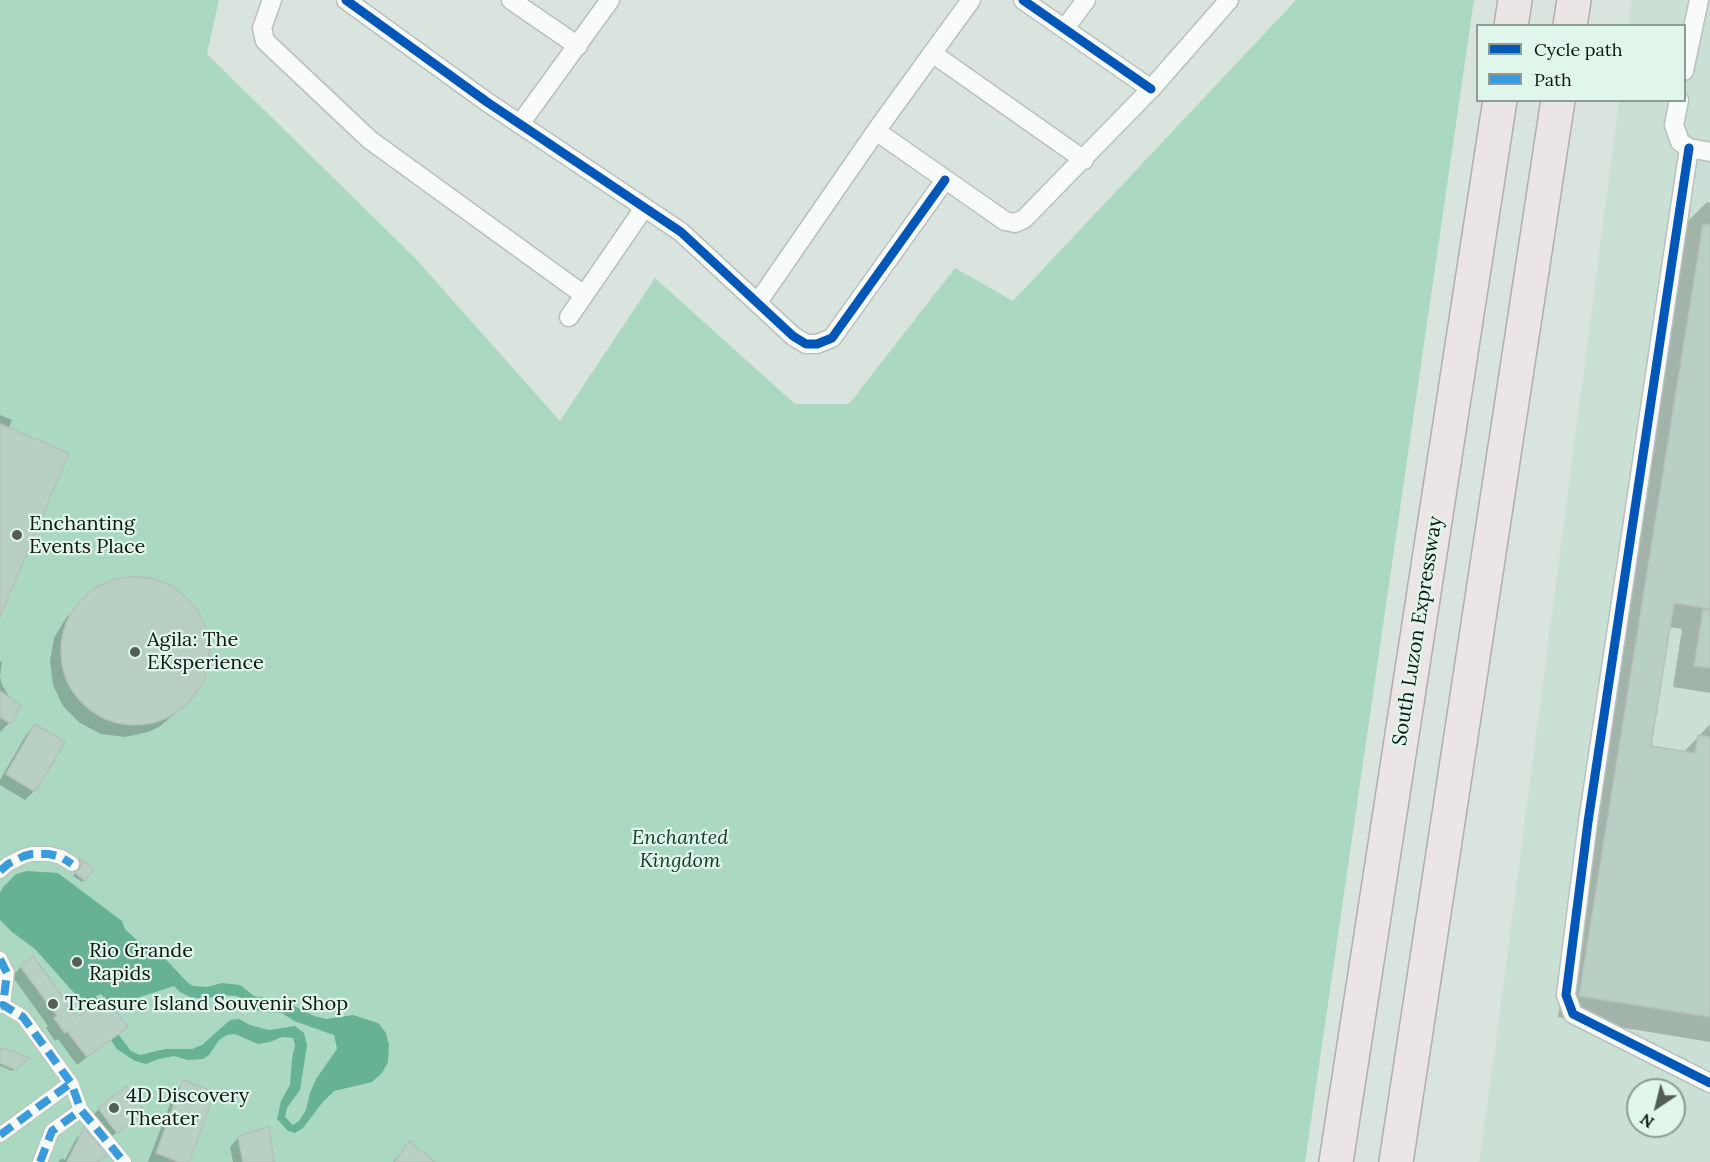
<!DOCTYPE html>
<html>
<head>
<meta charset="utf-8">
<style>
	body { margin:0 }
	#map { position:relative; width:1710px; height:1162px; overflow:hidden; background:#d9e4de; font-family:Lora,serif }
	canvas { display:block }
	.legend { position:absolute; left:1476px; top:24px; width:210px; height:78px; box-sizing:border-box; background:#e1f6eb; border:2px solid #8d9c94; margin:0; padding:8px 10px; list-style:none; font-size:18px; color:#0e1512 }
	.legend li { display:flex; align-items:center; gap:12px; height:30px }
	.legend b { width:30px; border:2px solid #8d9c94 }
	.north { position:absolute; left:1626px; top:1078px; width:60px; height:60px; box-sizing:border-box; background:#e1f6eb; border:2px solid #8d9c94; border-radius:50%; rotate:215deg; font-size:16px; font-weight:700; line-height:24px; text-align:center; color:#0e1512 }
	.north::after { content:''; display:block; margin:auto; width:21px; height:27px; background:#555d59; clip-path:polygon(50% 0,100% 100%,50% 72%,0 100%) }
</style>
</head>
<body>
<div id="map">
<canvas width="1710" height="1162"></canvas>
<ul class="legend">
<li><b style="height:8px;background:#0057b8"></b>Cycle path</li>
<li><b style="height:8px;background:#3a9ade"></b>Path</li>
</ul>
<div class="north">N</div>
</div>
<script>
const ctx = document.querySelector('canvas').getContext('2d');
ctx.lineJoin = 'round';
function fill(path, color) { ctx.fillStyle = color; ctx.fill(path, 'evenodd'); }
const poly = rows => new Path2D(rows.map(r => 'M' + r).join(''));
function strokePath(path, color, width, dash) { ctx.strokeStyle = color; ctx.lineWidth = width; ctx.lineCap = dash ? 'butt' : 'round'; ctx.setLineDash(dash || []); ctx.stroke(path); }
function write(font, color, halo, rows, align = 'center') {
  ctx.font = font + ' Lora,serif'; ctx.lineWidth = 4.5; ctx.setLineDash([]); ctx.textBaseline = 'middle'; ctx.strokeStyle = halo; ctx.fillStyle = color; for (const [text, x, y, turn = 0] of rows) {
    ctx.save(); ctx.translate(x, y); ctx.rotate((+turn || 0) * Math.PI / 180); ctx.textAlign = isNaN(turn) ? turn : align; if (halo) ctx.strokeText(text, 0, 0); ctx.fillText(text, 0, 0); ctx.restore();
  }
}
fill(poly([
	[1632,0,1710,0,1710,1162,1479,1162,1497,1033,1619,101,1684,100,1684,26,1628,25],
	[1638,1090,1674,1090,1674,1126,1638,1126]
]), '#cbe0d4');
fill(poly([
	[0,0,219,0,207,54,415,258,560,421,655,278,795,404,849,404,955,268,1013,301,1296,0,1474,0,1305,1162,0,1162]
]), '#abd8c1');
fill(poly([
	[27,871,58,873,122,921,125,929,144,947,150,946,158,951,187,982,193,986,207,987,222,983,240,985,254,996,286,1002,314,1016,326,1019,353,1015,378,1023,386,1033,389,1045,388,1062,382,1073,372,1082,334,1091,322,1103,303,1128,295,1133,288,1131,277,1119,281,1101,290,1085,292,1059,295,1045,293,1038,282,1037,270,1042,258,1044,235,1034,227,1035,219,1040,209,1055,203,1059,188,1060,174,1056,159,1059,146,1064,135,1061,117,1049,111,1040,118,1034,131,1051,140,1055,165,1049,192,1049,202,1045,230,1020,239,1019,250,1025,269,1030,295,1026,304,1033,307,1045,300,1090,287,1108,285,1117,293,1125,299,1121,306,1110,310,1093,316,1079,337,1049,334,1035,294,1021,282,1013,262,1012,251,1008,237,996,220,995,205,999,190,997,180,992,174,986,131,1000,115,1010,101,994,96,996,99,1002,91,1008,87,1003,84,1004,35,949,12,932,0,920,0,893,3,887,16,874]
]), '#67b292');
fill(poly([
	[1707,202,1710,203,1710,693,1673,687,1682,629,1669,627,1650,747,1683,753,1710,724,1710,1042,1558,1017,1685,224],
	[0,415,12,420,8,429,0,613],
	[132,579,144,580,167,587,186,601,200,620,207,643,207,655,202,678,190,699,177,712,159,727,148,732,125,737,101,734,80,723,63,706,53,685,50,661,54,638,66,618,79,605,98,589,109,584],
	[0,661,2,662,0,677,2,685,12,701,10,722,0,732],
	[35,726,34,791,25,800,0,785,0,780,26,735],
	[79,859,92,869,82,882,73,876,79,868,77,861],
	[21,967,77,1019,126,1027,77,1065,58,1039,55,1041,46,1028,48,1026,12,976],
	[0,1051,27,1059,12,1071,0,1066],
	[184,1082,188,1162,148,1162,175,1091],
	[99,1109,137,1117,111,1137,94,1114],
	[84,1130,98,1162,58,1162,62,1158,65,1160,76,1139],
	[239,1137,272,1162,233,1162,230,1147],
	[409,1143,435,1162,393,1162]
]), '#0003');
const building = poly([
	[1703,224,1710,225,1710,609,1674,603,1651,746,1695,753,1698,735,1710,737,1710,1017,1579,996,1703,224],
	[0,424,69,453,0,617,0,424],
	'61 651a74 74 0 1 1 148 0a74 74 0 1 1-148 0Z',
	[1703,610,1710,610,1710,668,1694,666,1703,610],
	[0,691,21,705,11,724,0,717,0,691],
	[35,724,65,742,35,792,6,774,35,724],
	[79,857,94,869,85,881,74,872,79,869,81,865,79,857],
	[33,956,77,1017,104,997,128,1027,87,1057,67,1031,65,1033,54,1018,57,1016,20,966,33,956],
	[0,1048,12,1051,29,1058,16,1070,0,1063,0,1048],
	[183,1080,215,1092,189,1162,179,1162,156,1153,183,1080],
	[126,1086,145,1112,117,1133,98,1108,126,1086],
	[269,1127,274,1162,243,1162,238,1136,269,1127],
	[84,1128,107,1155,98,1162,67,1162,84,1128],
	[409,1141,435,1162,395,1162,409,1141]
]);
fill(building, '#b8d0c4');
strokePath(building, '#b7c0bb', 1.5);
const pedestrian = poly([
	[0,871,8,864,24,856,32,854,49,854,61,857,72,864],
	[0,959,7,973,3,1005],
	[0,1006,3,1005,23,1017,71,1083,81,1110,124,1162],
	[0,1135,71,1083],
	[40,1162,52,1131,81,1110]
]);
const minor = poly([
	[272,0,262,28,265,41,370,140,584,295],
	[346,0,487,102,681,232,793,336,806,344,817,344,832,338,945,180],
	[511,0,578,46],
	[1023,0,1151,89],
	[1065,28,1086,0],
	[932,53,1084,160],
	[1684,71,1699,0],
	[1679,100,1674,125,1680,142,1689,148,1710,152],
	[520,124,610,0],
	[876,131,1005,221,1015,223,1024,219,1151,89,1229,0],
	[1689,148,1588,822,1566,995,1573,1014,1710,1083],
	[758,302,876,131,971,0],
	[569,317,644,208]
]);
const motorway = poly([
	[1511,26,1515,0],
	[1570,26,1574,0],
	[1336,1162,1500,100],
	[1396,1162,1558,100]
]);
strokePath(pedestrian, '#b9c0bd', 16);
strokePath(minor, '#b9c0bd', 21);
strokePath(motorway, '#b1aeae', 36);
strokePath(pedestrian, '#f9fbfa', 14);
strokePath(minor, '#f9fbfa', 18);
strokePath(motorway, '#ece5e6', 33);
strokePath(poly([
	[0,871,8,864,24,856,32,854,49,854,61,857,72,864],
	[0,959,7,973,3,1005],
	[0,1006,3,1005,23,1017,71,1083,81,1110,124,1162],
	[0,1135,71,1083],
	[40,1162,52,1131,81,1110]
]), '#3a9ade', 8, [15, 8]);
strokePath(poly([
	[346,0,487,102,681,232,793,336,806,344,817,344,832,338,945,180],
	[1023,0,1151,89],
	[1689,148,1588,822,1566,995,1573,1014,1710,1083]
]), '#0057b8', 9);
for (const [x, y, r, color] of [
	[17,535,6,"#555d59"],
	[135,652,6,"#555d59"],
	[77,962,6,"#555d59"],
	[53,1004,6,"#555d59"],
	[114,1108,6,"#555d59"]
]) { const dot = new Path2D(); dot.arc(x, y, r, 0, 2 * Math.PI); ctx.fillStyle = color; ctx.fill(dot); strokePath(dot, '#e1f6eb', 2); }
write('20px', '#0e1512', '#e1f6eb', [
	["Enchanting",29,524],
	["Events Place",29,547],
	["Agila: The",147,640],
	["EKsperience",147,663],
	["Rio Grande",89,951],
	["Rapids",89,974],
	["Treasure Island Souvenir Shop",65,1004],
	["4D Discovery",126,1096],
	["Theater",126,1119]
], 'left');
write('20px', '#0e1512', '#e1f6eb', [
	["South Luzon Expressway",1418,631,-81]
]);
write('italic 20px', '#0f3b28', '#e1f6eb', [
	["Enchanted",680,838],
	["Kingdom",680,861]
]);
</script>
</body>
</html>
